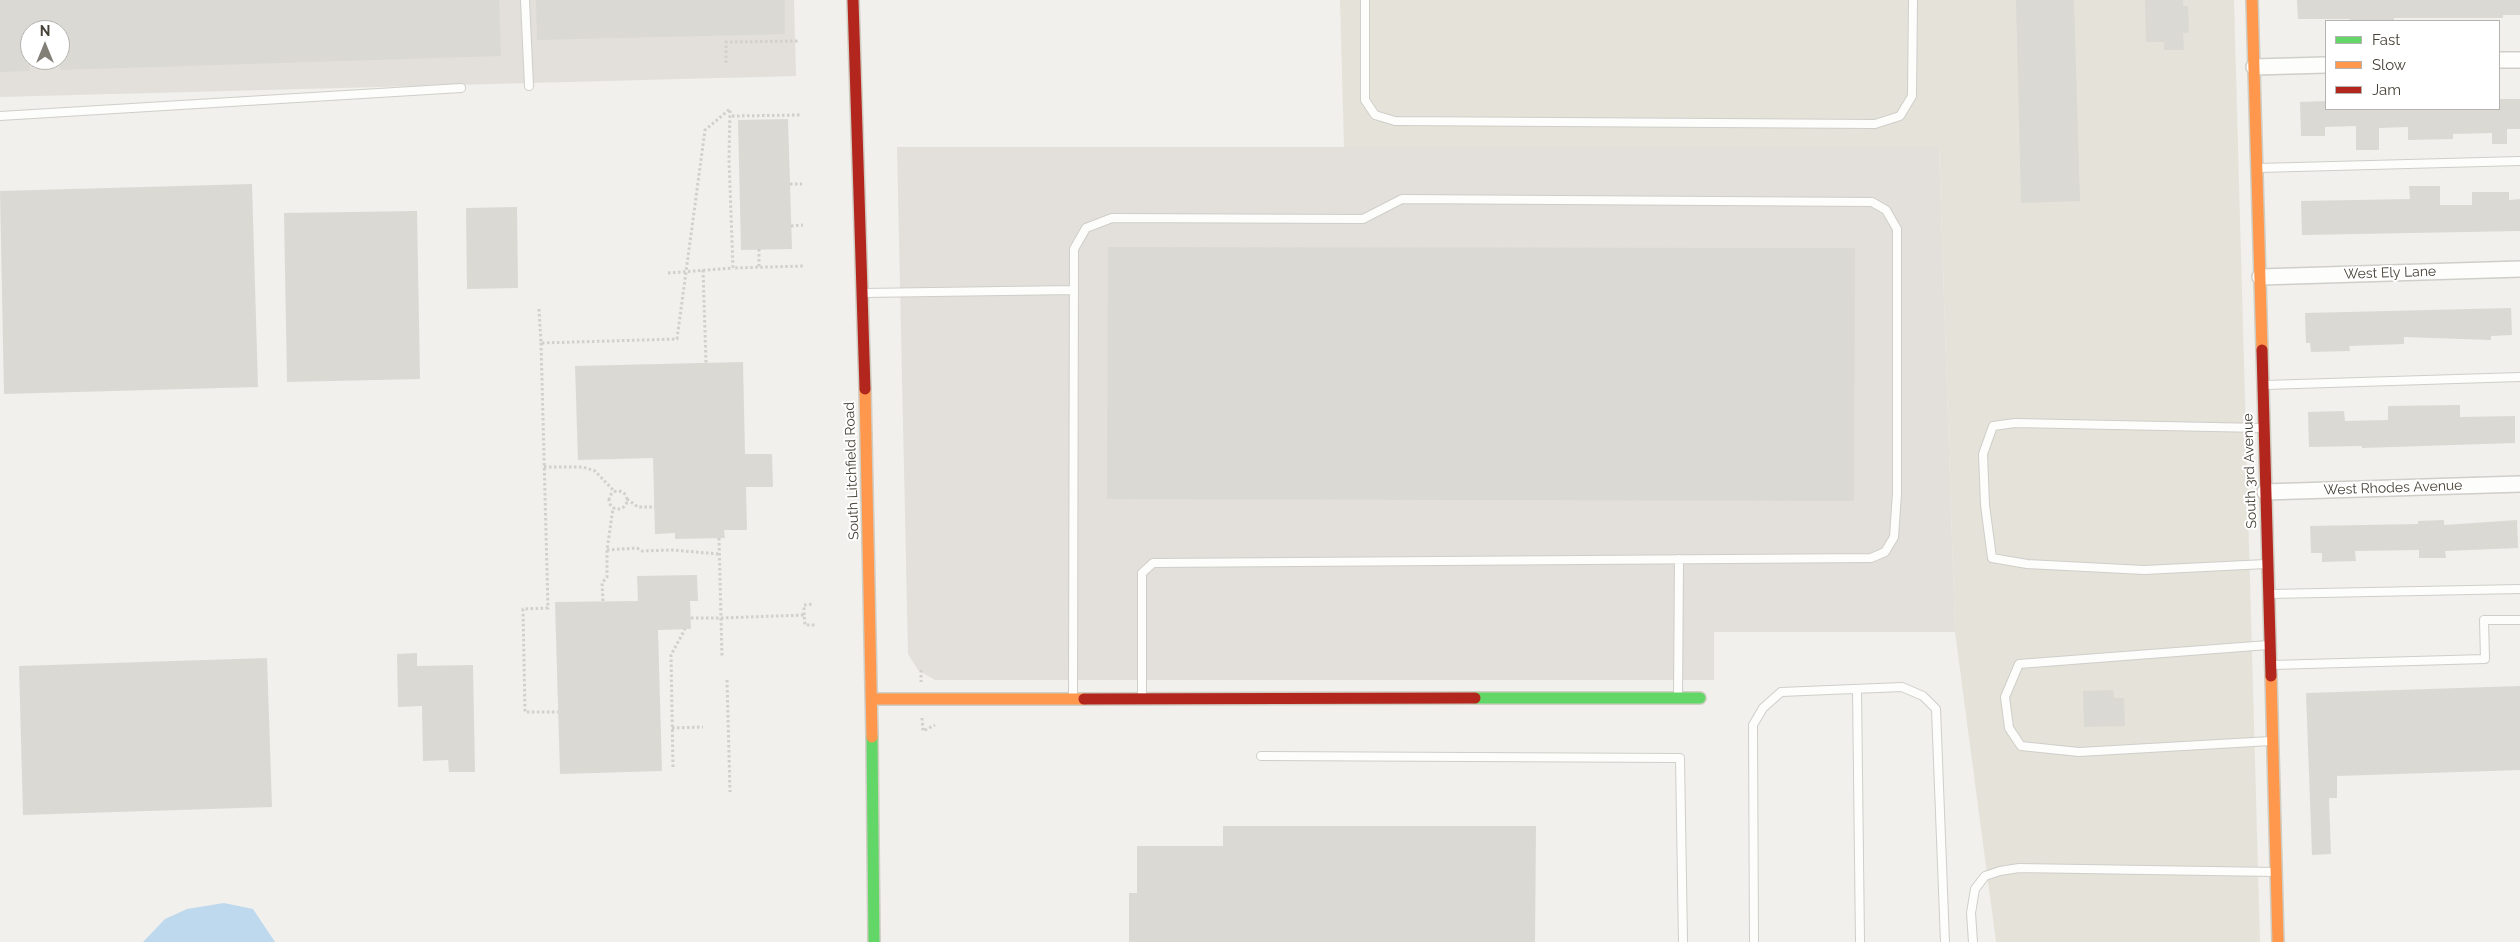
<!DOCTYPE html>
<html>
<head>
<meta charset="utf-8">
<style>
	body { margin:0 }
	#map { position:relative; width:2520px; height:942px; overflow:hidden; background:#f1f0ec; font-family:Raleway,sans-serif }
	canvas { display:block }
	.legend { position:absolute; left:2325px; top:20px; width:175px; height:90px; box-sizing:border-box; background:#fff; border:1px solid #b5b3af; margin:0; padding:6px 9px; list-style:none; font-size:15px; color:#474237 }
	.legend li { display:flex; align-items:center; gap:10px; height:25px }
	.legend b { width:25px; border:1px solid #b5b3af }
	.north { position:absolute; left:20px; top:20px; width:50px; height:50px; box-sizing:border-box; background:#fff; border:1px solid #b5b3af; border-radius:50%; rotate:0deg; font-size:14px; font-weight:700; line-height:20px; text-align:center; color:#474237 }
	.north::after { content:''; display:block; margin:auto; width:18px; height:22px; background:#827f76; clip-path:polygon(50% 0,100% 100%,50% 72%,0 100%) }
</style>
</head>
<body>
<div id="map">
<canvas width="2520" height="942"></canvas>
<ul class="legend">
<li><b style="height:6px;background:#63d668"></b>Fast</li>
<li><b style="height:6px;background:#ff974d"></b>Slow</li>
<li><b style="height:6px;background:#b3261e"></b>Jam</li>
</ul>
<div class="north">N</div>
</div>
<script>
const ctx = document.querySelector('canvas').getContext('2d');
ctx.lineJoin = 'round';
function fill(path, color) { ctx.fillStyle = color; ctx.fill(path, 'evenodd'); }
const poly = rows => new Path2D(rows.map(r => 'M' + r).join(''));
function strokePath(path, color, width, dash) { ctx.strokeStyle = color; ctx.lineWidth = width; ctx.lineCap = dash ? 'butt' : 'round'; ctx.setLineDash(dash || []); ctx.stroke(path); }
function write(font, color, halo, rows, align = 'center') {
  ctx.font = font + ' Raleway,sans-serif'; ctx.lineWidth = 4; ctx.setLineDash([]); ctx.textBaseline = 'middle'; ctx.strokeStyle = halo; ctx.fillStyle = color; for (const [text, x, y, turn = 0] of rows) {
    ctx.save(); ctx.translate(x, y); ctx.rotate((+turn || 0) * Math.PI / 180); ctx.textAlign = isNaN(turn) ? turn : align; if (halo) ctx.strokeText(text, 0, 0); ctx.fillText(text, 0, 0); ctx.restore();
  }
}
fill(poly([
	[1340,0,2234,0,2260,942,1996,942,1955,632,1939,147,1344,147]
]), '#e5e2d9');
fill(poly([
	[0,0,794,0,796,76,0,97],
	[30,30,60,30,60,60,30,60],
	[897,147,1939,147,1955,632,1714,632,1714,680,935,680,918,670,908,654]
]), '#e3e0db');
fill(poly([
	[224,903,253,909,275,942,143,942,165,919,187,909]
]), '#bed8ed');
fill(poly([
	[0,0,499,0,501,56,60,70,60,30,30,30,30,71,0,72],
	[536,0,785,0,785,34,537,40],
	[2016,0,2074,0,2080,201,2021,203],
	[2145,0,2183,0,2183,6,2188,6,2189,33,2183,33,2184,50,2164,50,2164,42,2146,42],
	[2297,0,2520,0,2520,15,2503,15,2503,18,2394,18,2394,21,2350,21,2350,19,2298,19],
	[2499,99,2520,99,2520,129,2507,129,2507,144,2492,144,2492,133,2453,134,2453,139,2408,140,2408,127,2379,128,2379,150,2356,150,2356,126,2325,127,2325,136,2301,136,2300,102,2326,101,2326,109,2499,109],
	[788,119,792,249,741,250,738,120],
	[252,184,258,387,4,394,0,191],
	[2409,186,2440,186,2440,205,2472,205,2472,192,2509,192,2509,200,2520,199,2520,231,2302,235,2301,201,2410,199],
	[517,207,518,288,467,289,466,208],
	[417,211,420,379,287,382,284,213],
	[1108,247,1855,248,1854,501,1107,499],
	[2511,308,2512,335,2491,336,2491,340,2404,337,2404,344,2349,346,2350,351,2311,352,2310,343,2306,343,2305,313],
	[743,362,745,454,772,454,773,487,746,487,747,530,724,530,725,538,675,539,675,533,655,534,653,458,578,460,575,366],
	[2460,405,2460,417,2515,416,2515,443,2362,448,2362,446,2309,447,2308,412,2344,411,2345,421,2388,420,2388,406],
	[2444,520,2444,525,2517,520,2518,548,2445,551,2446,558,2419,558,2419,550,2355,551,2356,561,2322,562,2322,553,2311,553,2310,526,2418,524,2418,521],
	[697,575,698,601,690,601,691,629,658,630,662,771,560,774,555,602,638,601,637,576],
	[417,653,417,666,473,665,475,772,449,772,448,760,423,761,422,706,398,707,397,654],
	[267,658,272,807,23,815,19,666],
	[2520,686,2520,770,2337,776,2337,798,2329,798,2331,854,2312,855,2306,693],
	[2113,690,2114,698,2124,698,2125,726,2084,727,2083,691],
	[1223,826,1536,826,1535,942,1129,942,1129,893,1137,893,1137,846,1223,846]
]), '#dbd9d4');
const lane = poly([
	[525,0,529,86],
	[1365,0,1365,100,1375,115,1395,121,1875,124,1900,116,1912,96,1913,0],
	[0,116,461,88],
	[2259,168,2520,161],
	[863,293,1074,290],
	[2265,385,2520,377],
	[2262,428,2015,423,1993,426,1983,454,1985,505,1992,558,2027,564,2144,570,2266,564],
	[2270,594,2520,589],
	[2268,645,2019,664,2005,697,2009,728,2021,746,2079,752,2271,741],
	[2272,665,2485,659,2484,620,2520,620],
	[1857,689,1860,942],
	[1073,697,1074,249,1086,228,1112,218,1363,219,1402,199,1872,202,1886,210,1897,229,1897,493,1894,537,1885,552,1871,558,1153,563,1142,573,1142,696],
	[1678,697,1679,559],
	[1261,756,1680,758,1683,942],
	[1754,942,1753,725,1763,708,1781,692,1902,687,1923,696,1936,709,1945,942],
	[1973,942,1971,913,1975,889,1985,876,2000,871,2019,868,2274,872]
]);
const street = poly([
	[2499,60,2520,60],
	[2254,67,2326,65],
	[2260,277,2520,269],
	[2265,492,2520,484]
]);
const fast = poly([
	[1475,698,1700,698],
	[872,737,874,942]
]);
const slow = poly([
	[2252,0,2262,350],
	[865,389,872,737],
	[2271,676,2278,942],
	[872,699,1084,699]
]);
const jam = poly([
	[853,0,865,389],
	[2262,350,2271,676],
	[1084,699,1475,698]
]);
strokePath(lane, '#cfcec9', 10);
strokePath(street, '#cfcec9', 18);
strokePath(fast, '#d0cdc3', 14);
strokePath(slow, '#d0cdc3', 14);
strokePath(jam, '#d0cdc3', 14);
strokePath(poly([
	[726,63,726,42,798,41],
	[732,116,800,115],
	[790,184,802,184],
	[791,226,803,225],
	[759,249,759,267],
	[703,270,706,363],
	[668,273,733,268],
	[539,309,541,343,677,339,705,130,730,109,729,160,733,268,804,266],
	[541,343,548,608,523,609,525,712,558,712],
	[544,467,583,467,595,471,615,492],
	'609 500a9 9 0 1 1 18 0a9 9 0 1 1-18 0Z',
	[627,499,638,507,655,507],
	[719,538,721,618,804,615,805,625,815,625],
	[607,550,637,548,642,551,672,550,719,554],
	[603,601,602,583,607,577,607,550,613,508],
	[804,615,804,605,814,604],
	[691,618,721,618,722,657],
	[921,670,921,682],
	[727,680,730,792],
	[922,718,923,731,935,725],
	[672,728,703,727],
	[673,767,671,655,685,629]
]), '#d1d0cb', 3, [2.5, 2.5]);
strokePath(lane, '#fdfdfc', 8);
strokePath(street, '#fdfdfc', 15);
strokePath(fast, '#63d668', 11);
strokePath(slow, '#ff974d', 11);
strokePath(jam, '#b3261e', 11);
write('14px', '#474237', '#fff', [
	["West Ely Lane",2390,273,-2],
	["South Litchfield Road",852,471,-92],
	["South 3rd Avenue",2250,471,-92],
	["West Rhodes Avenue",2393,488,-2]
]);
</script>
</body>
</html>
